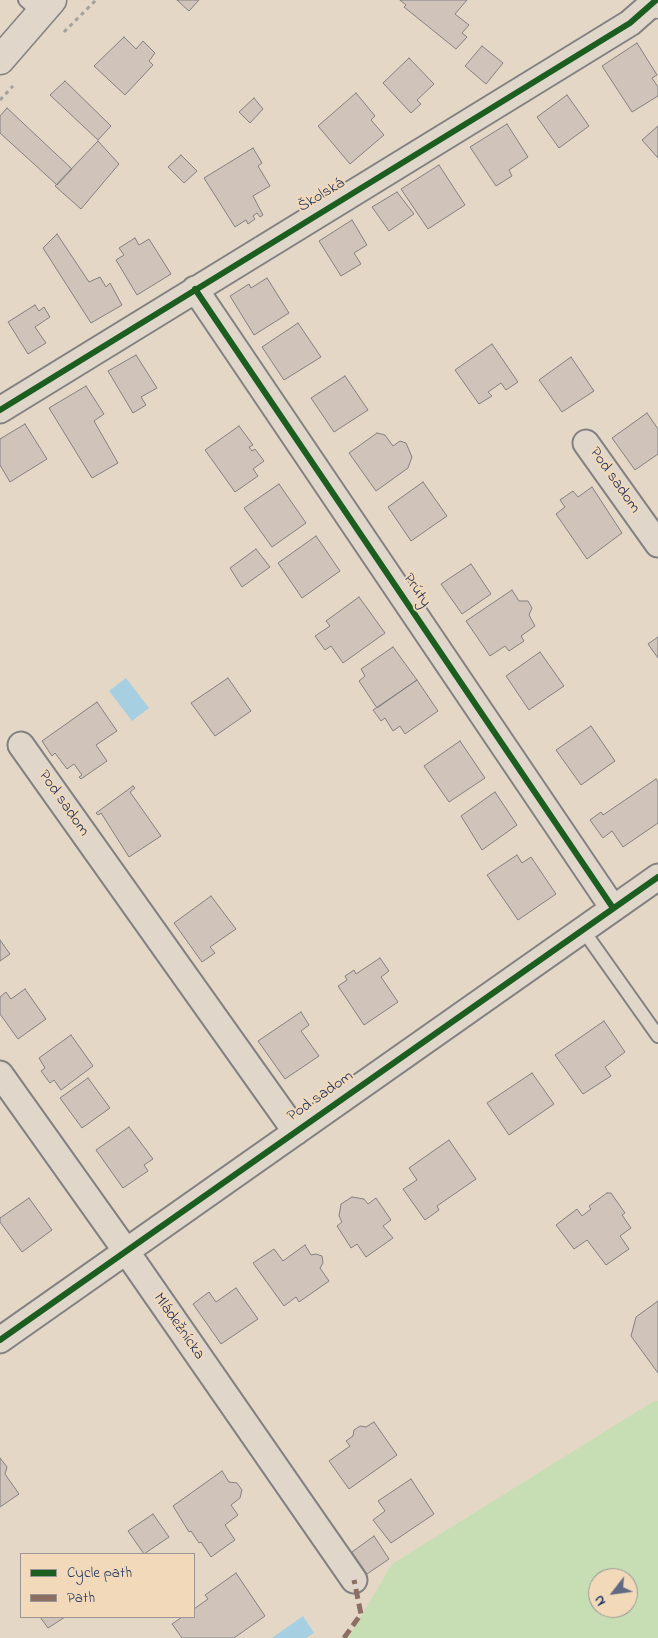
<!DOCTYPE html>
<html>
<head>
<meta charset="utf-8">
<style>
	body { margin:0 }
	#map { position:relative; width:658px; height:1638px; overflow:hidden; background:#e4d7c6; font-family:"Indie Flower",sans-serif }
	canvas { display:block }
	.legend { position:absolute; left:20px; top:1553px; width:175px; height:65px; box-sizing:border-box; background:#f1d9b9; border:1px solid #9b9595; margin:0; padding:6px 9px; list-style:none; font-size:15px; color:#1b2f5e }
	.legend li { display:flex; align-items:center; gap:10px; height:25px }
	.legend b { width:25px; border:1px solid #9b9595 }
	.north { position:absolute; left:588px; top:1568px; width:50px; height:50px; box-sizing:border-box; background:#f1d9b9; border:1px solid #9b9595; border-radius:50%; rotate:240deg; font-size:14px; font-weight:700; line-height:20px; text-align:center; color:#1b2f5e }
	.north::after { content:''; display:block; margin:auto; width:18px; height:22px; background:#616a82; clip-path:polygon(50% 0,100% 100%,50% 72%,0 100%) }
</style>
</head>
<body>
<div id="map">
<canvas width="658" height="1638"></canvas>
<ul class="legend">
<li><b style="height:6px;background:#1b5e20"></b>Cycle path</li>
<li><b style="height:6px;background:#8d6e63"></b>Path</li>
</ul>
<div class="north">N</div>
</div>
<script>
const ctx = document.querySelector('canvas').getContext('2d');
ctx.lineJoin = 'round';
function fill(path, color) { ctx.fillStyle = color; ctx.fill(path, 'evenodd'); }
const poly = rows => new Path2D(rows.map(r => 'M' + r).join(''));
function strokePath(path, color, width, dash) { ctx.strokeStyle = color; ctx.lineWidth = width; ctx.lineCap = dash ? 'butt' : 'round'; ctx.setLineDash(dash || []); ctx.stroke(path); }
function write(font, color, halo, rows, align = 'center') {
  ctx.font = font + ' "Indie Flower",sans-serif'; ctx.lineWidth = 4; ctx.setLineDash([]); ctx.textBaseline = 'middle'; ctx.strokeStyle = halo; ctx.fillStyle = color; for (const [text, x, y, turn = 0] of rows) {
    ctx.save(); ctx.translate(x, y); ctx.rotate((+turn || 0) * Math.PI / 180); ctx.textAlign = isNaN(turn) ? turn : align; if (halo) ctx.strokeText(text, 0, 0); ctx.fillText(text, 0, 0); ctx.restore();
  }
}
fill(poly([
	[654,1401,658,1401,658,1638,348,1638,392,1564],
	[598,1578,628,1578,628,1608,598,1608]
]), '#c7deb4');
fill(poly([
	[126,678,149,708,132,721,109,691],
	[303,1616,314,1633,306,1638,272,1638]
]), '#a6d0e1');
const building = poly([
	[177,0,199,0,189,11,177,0],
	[400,0,467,0,455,14,469,25,462,33,467,37,456,49,404,7,406,5,400,0],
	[124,37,136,49,143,41,155,53,149,61,153,65,125,95,94,66,124,37],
	[637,43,657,75,652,78,658,87,658,96,632,112,602,66,637,43],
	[482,46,503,63,486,84,465,66,482,46],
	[409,58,434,84,417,100,421,104,411,113,383,83,409,58],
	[65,81,111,126,98,140,50,95,65,81],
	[356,93,375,116,371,120,384,135,350,164,318,126,356,93],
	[567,95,589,126,559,148,537,117,567,95],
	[254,98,263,109,250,123,239,112,254,98],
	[7,108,72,169,57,185,0,133,0,116,7,108],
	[507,124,528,157,509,170,512,176,496,186,470,147,507,124],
	[658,126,658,158,642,140,658,126],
	[98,141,119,164,81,209,55,186,98,141],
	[253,148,262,163,258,166,270,186,253,196,263,215,260,217,257,213,253,216,255,219,248,224,246,220,235,227,204,178,253,148],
	[181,155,197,171,184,183,168,167,181,155],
	[439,165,465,205,428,229,401,189,439,165],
	[397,192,414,214,389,231,372,207,397,192],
	[352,220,367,245,354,253,361,264,341,276,319,241,352,220],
	[57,234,89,282,100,277,106,287,110,283,122,305,91,323,43,248,57,234],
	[135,238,139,245,149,239,171,274,137,295,116,260,124,255,119,248,135,238],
	[267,278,289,313,254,335,230,296,249,284,251,288,267,278],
	[35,305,39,311,44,307,50,317,35,327,46,343,28,354,8,322,35,305],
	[298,323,321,357,284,380,262,347,298,323],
	[492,344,518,382,506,390,501,383,488,392,492,396,479,404,455,370,492,344],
	[136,355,157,388,141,397,146,405,133,413,108,371,136,355],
	[571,357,594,391,562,412,539,380,571,357],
	[345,376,368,410,334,432,311,398,345,376],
	[86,386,104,414,94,421,118,463,92,478,49,408,86,386],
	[647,413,658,429,658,454,635,470,612,438,647,413],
	[25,424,47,459,10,482,0,465,0,439,25,424],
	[239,426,253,445,249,447,252,451,255,449,264,461,253,469,258,476,235,492,205,450,239,426],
	[377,433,385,435,393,446,400,441,406,443,412,457,408,468,376,491,349,453,377,433],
	[423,482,447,516,411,541,388,507,423,482],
	[279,484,306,523,272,547,244,508,279,484],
	[592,487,622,533,587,559,556,514,565,507,560,500,573,491,578,497,592,487],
	[316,536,340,571,302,598,278,563,316,536],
	[256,549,270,567,242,587,230,568,256,549],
	[471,564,491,594,462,614,441,584,471,564],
	[512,590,519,601,528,601,532,608,529,615,535,626,521,636,524,641,509,651,505,646,490,656,466,621,512,590],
	[359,597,385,633,343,663,331,646,325,650,315,636,330,626,326,621,359,597],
	[658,637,658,658,648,644,658,637],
	[393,647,417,680,377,708,359,681,365,676,361,669,393,647],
	[540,652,564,686,529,710,506,676,540,652],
	[228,678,251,711,215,736,191,703,228,678],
	[417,680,438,711,405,734,400,726,393,731,385,718,381,721,373,710,417,680],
	[97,702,117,731,96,745,107,761,81,779,79,777,82,775,74,764,67,769,55,753,52,756,42,741,97,702],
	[591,726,615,761,581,785,556,750,591,726],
	[460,741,485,778,449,802,424,766,460,741],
	[656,779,658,782,658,823,623,847,612,831,603,838,590,820,601,812,603,815,656,779],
	[133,786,135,788,130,792,161,836,129,857,101,813,98,815,96,813,133,786],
	[495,792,517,825,482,850,461,816,495,792],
	[517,855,522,863,531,857,556,894,518,920,487,875,517,855],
	[211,896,236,929,210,947,215,953,202,962,174,923,211,896],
	[0,940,10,954,0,961,0,940],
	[380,958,389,971,381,977,398,1002,364,1025,338,986,347,980,345,976,354,970,356,974,380,958],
	[25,989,46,1019,18,1039,0,1014,0,997,6,992,11,999,25,989],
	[301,1012,309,1025,301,1031,319,1056,285,1079,258,1041,301,1012],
	[604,1021,625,1052,605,1067,611,1076,583,1094,555,1055,604,1021],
	[71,1035,93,1066,61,1090,54,1080,50,1083,41,1071,45,1068,39,1058,71,1035],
	[532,1073,554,1104,509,1135,487,1103,532,1073],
	[88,1078,110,1108,82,1128,60,1098,88,1078],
	[129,1127,153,1159,144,1165,148,1171,123,1188,96,1150,129,1127],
	[449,1140,476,1179,437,1206,439,1210,425,1220,403,1189,417,1180,409,1168,449,1140],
	[607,1193,611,1193,625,1213,622,1215,631,1228,620,1236,629,1249,606,1265,587,1240,574,1249,556,1225,577,1209,582,1216,591,1209,589,1206,607,1193],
	[352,1197,364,1199,368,1204,376,1198,391,1220,383,1226,393,1238,366,1257,357,1244,351,1248,337,1226,342,1222,339,1216,341,1204,352,1197],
	[29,1198,52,1230,22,1252,0,1222,0,1218,29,1198],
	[305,1245,311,1255,316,1254,322,1256,323,1263,320,1268,329,1281,299,1302,296,1297,284,1306,253,1263,274,1249,283,1261,305,1245],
	[236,1288,258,1319,221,1344,193,1304,209,1292,216,1302,236,1288],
	[658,1301,658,1373,631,1336,636,1317,658,1301],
	[374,1422,397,1455,349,1489,329,1461,350,1446,346,1441,353,1436,354,1430,360,1426,366,1427,374,1422],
	[0,1458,7,1467,5,1474,19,1494,0,1507,0,1458],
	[222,1471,229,1482,237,1483,242,1490,240,1498,231,1505,238,1515,225,1525,235,1540,211,1557,201,1542,199,1543,191,1531,189,1532,173,1506,222,1471],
	[411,1479,434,1514,391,1543,373,1520,385,1511,378,1501,411,1479],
	[153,1514,169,1537,144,1554,128,1531,153,1514],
	[374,1536,389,1559,367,1574,352,1552,374,1536],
	[236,1573,265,1616,234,1638,182,1638,172,1624,182,1617,194,1617,194,1609,208,1599,205,1595,236,1573],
	[40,1617,65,1617,48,1628,40,1617]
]);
fill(building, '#d0c3ba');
strokePath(building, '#828081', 1);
const lane = poly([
	[25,0,39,13],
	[583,930,658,1036]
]);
const street = poly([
	[195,289,613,908],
	[0,410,630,23,655,1],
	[586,443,658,544],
	[21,745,296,1132],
	[0,1074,126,1251,354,1580],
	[0,1340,658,877]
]);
const secondary = poly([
	[654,0,658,4],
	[0,60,52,0]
]);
strokePath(lane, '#828081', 16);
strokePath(street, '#828081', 29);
strokePath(secondary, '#828081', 31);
strokePath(poly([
	[64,32,96,0],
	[0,100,13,86]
]), '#a4a19e', 3, [4, 4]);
strokePath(lane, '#e0d6ca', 12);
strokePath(street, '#e0d6ca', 25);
strokePath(secondary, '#e0d6ca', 28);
strokePath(poly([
	[344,1638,361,1614,354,1580]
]), '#8d6e63', 5, [10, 5]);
strokePath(poly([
	[195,289,613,908],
	[0,410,630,23,655,1],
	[0,1340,658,877]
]), '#1b5e20', 6);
write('16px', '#1b2f5e', '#f1d9b9', [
	["Školská",322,196,-31],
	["Pod sadom",614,481,55],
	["Prúty",416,591,56],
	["Pod sadom",63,804,55],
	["Pod sadom",321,1097,-35],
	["Mládežnícka",178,1327,55]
]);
</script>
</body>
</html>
